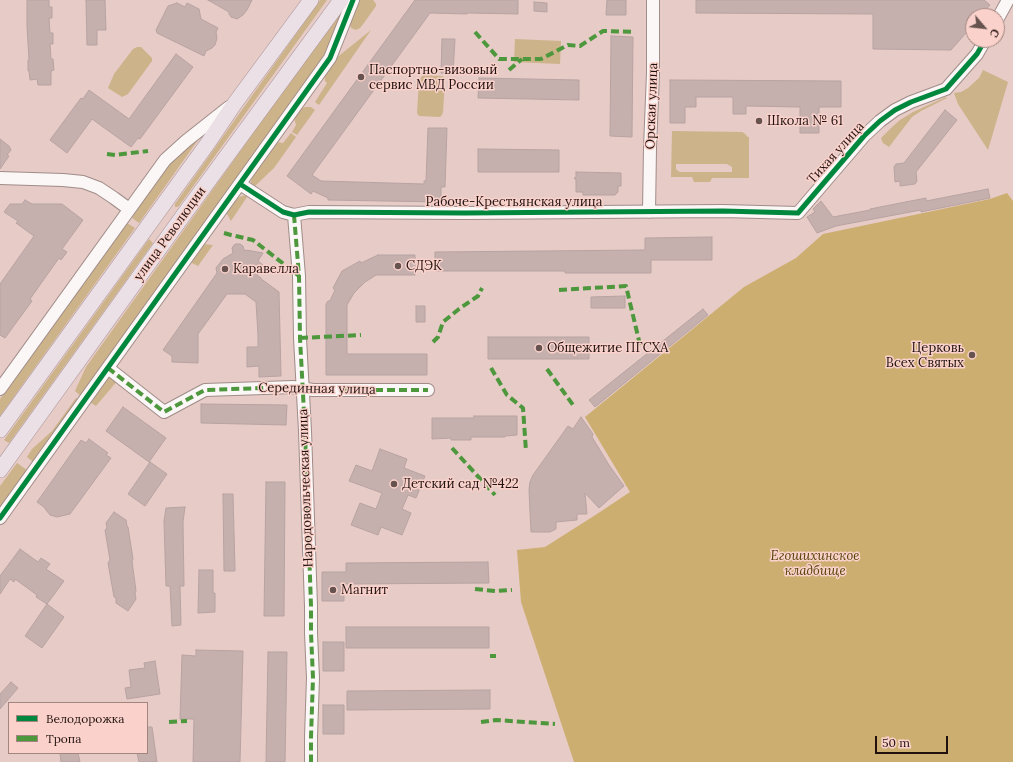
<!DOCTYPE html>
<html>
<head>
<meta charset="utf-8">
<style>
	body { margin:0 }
	#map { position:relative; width:1013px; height:762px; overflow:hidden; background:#e6cbc6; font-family:Lora,serif }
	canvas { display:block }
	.legend { position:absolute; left:8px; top:702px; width:140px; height:52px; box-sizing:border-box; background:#fad2cb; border:1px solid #a3857f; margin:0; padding:5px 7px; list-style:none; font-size:12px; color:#21110e }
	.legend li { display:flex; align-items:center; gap:8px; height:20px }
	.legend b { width:20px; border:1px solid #a3857f }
	.north { position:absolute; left:965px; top:8px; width:40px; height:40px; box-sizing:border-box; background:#fad2cb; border:1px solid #a3857f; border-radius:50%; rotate:118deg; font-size:11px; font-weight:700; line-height:16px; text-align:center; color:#21110e }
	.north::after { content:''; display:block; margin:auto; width:14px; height:18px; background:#66524e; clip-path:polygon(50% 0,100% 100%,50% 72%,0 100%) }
	.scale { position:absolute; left:875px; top:736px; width:73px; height:18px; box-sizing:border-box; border:2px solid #21110e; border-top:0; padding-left:5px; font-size:12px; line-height:14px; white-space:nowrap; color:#21110e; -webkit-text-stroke:3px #fad2cb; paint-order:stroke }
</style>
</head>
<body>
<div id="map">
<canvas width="1013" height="762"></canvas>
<ul class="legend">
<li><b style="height:5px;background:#00873e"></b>Велодорожка</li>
<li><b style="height:5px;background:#4d973c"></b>Тропа</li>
</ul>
<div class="north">С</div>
<div class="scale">50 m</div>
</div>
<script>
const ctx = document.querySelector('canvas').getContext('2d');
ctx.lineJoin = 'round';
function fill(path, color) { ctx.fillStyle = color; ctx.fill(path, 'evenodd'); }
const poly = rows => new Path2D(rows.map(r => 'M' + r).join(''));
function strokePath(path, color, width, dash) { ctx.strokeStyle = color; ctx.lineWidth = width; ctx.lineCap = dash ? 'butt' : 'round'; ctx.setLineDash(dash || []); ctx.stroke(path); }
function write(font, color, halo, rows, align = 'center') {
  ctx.font = font + ' Lora,serif'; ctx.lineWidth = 3; ctx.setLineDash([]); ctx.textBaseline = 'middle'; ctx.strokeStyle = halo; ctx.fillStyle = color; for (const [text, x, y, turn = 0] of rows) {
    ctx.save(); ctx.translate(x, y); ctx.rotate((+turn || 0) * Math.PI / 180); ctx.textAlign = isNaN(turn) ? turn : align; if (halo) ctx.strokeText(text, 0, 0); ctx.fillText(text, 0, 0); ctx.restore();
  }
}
fill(poly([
	[320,0,327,0,179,206,177,207,175,207,175,204],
	[360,0,373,0,376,4,376,6,364,23,360,28,356,30,351,28,350,24],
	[347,4,323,58,81,396,75,391,86,367,301,66],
	[371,30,319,105,315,102,327,83,325,81,324,75,335,59],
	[515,39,561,41,560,64,514,62],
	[137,47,141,47,152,58,152,61,128,94,122,97,108,88,114,74,133,49],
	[983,70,1008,82,988,150,958,104,954,93,961,92,968,88,979,78],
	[424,75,441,76,444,77,445,80,443,112,442,115,440,117,419,116,417,113,419,81,422,76],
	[946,97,947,98,921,111,912,117,889,147,883,143,881,138,891,128,900,120,913,112],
	[305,107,311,107,315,110,297,135,292,132,296,125,294,118,300,109],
	[672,131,742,132,744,133,748,137,749,137,749,178,712,178,710,182,694,182,692,177,671,177],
	[676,164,727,164,732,167,732,172,680,172,678,171,676,169],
	[203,133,139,223,131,217,171,161],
	[291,133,296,137,274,168,254,187,251,182,252,175,276,142,283,143],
	[249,194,231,221,226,212,236,198],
	[127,223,135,228,0,416,0,399],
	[149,239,153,243,9,443,4,440],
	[203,244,213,245,198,266,190,262],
	[111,377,118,380,96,406,90,402,107,378],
	[76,398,78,399,33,462,27,457,32,449,52,431],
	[17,463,27,470,0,508,0,486]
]), '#cdb38a');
fill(poly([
	[1007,193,1013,201,1013,762,574,762,521,602,517,550,545,547,597,514,630,492,585,417,744,287,796,258,823,234,990,199]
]), '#cdae71');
const building = poly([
	[27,0,49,0,49,7,52,7,52,18,49,18,50,33,53,33,53,44,50,44,51,59,53,59,54,70,51,71,51,85,38,85,37,79,30,80,29,71,28,71,28,60,29,60,27,26,27,0],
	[86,0,105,0,106,30,97,30,97,45,87,45,86,0],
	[208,0,252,0,247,10,243,15,237,19,231,17,229,14,229,12,208,0],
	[415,0,518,0,518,14,468,13,467,14,430,13,312,175,321,181,424,184,424,181,426,181,428,128,447,128,445,187,441,187,441,202,328,200,328,198,313,191,311,194,287,176,415,0],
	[607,0,626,0,626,15,606,15,607,0],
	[696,0,984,0,990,5,980,16,973,16,973,25,951,50,873,49,873,14,696,13,696,0],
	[534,2,547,3,547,12,534,11,534,2],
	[177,3,185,7,187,3,199,9,201,19,218,28,216,32,217,38,215,45,212,48,206,51,204,56,157,33,156,30,168,6,177,3],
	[611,36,633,37,632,137,610,136,611,36],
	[442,39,455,39,453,74,441,73,442,39],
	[176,54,193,67,140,139,138,138,131,147,92,119,67,153,50,140,81,98,83,99,89,90,129,119,176,54],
	[479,78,579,80,579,100,478,98,479,78],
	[670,80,841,81,841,107,819,107,819,133,800,133,800,107,746,106,746,114,733,114,733,97,696,97,696,107,685,107,685,123,670,123,670,80],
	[945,110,957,120,916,172,917,181,915,184,900,186,900,181,895,182,894,167,896,164,904,163,945,110],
	[0,139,9,146,11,150,7,155,9,156,0,169,0,139],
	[478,149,559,150,559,172,478,172,478,149],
	[576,172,621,173,621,186,618,186,618,192,615,195,583,195,583,192,576,192,576,180,574,178,576,177,576,172],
	[988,189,990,198,921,212,921,210,836,226,817,233,807,217,815,212,813,209,821,201,833,217,870,210,870,209,926,198,926,201,988,189],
	[25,200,32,204,62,204,83,220,62,249,67,252,61,260,59,258,30,299,32,301,5,338,0,335,0,284,34,236,16,223,18,221,4,212,10,204,22,204,25,200],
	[712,237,712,260,651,260,651,273,565,273,565,271,435,271,435,252,645,250,645,238,712,237],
	[236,244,240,244,243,246,244,250,252,251,263,253,258,261,263,265,257,275,261,278,260,278,279,292,281,376,259,377,259,366,247,367,247,347,258,347,258,335,256,302,245,294,227,294,198,334,198,363,172,362,172,356,163,350,217,273,216,268,223,259,233,253,232,248,234,245,236,244],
	[378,255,415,255,415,275,376,275,365,282,354,293,347,305,347,354,427,354,427,375,326,375,326,304,328,301,330,301,335,290,333,288,342,271,360,261,361,263,378,255],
	[625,296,625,308,591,308,591,297,625,296],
	[416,306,425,306,425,322,416,322,416,306],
	[703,309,708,315,595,407,589,400,703,309],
	[488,337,589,337,589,359,488,359,488,337],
	[201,404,287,405,286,425,201,423,201,404],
	[123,407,166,438,149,462,106,431,123,407],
	[474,416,517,416,517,435,505,436,505,437,471,437,471,440,451,440,451,438,432,439,432,418,474,418,474,416],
	[581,417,593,434,592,437,609,465,624,486,599,508,585,493,587,514,577,514,577,520,556,522,556,529,550,532,531,532,529,490,530,482,533,475,568,426,573,429,581,417],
	[89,439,108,453,106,455,111,458,70,514,57,517,50,515,46,510,44,507,37,502,81,440,86,443,89,439],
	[380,449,407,459,404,468,425,476,416,498,408,495,402,509,411,513,402,535,381,527,378,535,351,525,360,503,376,509,382,493,349,481,356,465,372,471,380,449],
	[150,462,167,474,145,506,128,494,150,462],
	[266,482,285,482,284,616,264,616,266,482],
	[223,494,233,494,235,571,224,571,223,494],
	[185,507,183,522,184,586,180,586,181,625,172,626,170,586,166,586,164,521,166,508,185,507],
	[114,512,126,520,127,526,128,527,133,559,132,561,136,591,135,593,136,599,128,611,116,603,116,598,114,597,108,563,110,560,105,530,107,528,106,523,114,512],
	[20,549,38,562,41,558,50,564,46,569,64,581,47,604,36,597,37,595,15,579,14,582,10,579,0,594,0,576,20,549],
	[488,562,489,583,344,584,344,601,322,601,322,572,346,572,346,563,488,562],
	[199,570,213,570,213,593,215,593,215,612,198,613,199,570],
	[47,604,64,617,42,648,25,636,47,604],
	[346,627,489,627,489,648,346,648,346,627],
	[323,642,344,642,344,671,323,671,323,642],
	[196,650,243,651,240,762,193,762,194,719,180,719,182,655,196,656,196,650],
	[268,652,287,652,285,762,266,762,268,652],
	[155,661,160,694,127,699,125,688,131,687,129,670,145,668,144,663,155,661],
	[11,682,18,688,0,709,0,694,11,682],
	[490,690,490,709,347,710,347,691,490,690],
	[323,705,344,705,344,734,323,734,323,705],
	[147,727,152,727,157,762,139,762,137,753,147,753,147,727],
	[60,753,78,753,80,762,61,762,60,753]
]);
fill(building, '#c5b0ae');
strokePath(building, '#b8a3a2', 1);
const minor = poly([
	[997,20,1008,0],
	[0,178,63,180,83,182,99,188,114,198,129,209],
	[240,184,283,212,294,215,309,212,464,213,723,211,798,213,864,136,880,121,895,110,911,102,946,89,977,54,985,40],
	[649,212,650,148,653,73,653,0],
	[294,215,299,276,300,338,305,431,311,606,311,633,313,678,311,737,311,762],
	[108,368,164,412,205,390,293,387,313,390,428,390],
	[0,389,165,160,186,141,229,107],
	[0,518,330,58,353,0]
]);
const major = poly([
	[0,430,208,143,235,103,311,0],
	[0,470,185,213,341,0]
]);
strokePath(minor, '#a08c89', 14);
strokePath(major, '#aa9399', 16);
strokePath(minor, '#fbf7f6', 12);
strokePath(major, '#eae0e5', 15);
strokePath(poly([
	[475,32,499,59,541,59,568,45,580,46,603,31,635,32],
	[509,70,522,59],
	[107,154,115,155,148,151],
	[294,215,299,276,300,338,305,431,311,606,311,633,313,678,311,737,311,762],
	[224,233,231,235,253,240,299,276],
	[559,290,626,286,641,349],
	[300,338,361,335],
	[433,342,438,337,443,322,459,309,478,296,482,288],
	[108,368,164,412,205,390,293,387,313,390,428,390],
	[491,368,507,395,523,408,526,451],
	[547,369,573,405],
	[452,448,495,495],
	[475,589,496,591,512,590],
	[490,656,496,656],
	[169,722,187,721],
	[481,722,496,720,555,724]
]), '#4d973c', 4, [8, 4]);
strokePath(poly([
	[240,184,283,212,294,215,309,212,464,213,723,211,798,213,864,136,880,121,895,110,911,102,946,89,977,54,985,40],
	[0,518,330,58,353,0]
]), '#00873e', 5);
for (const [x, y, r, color] of [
	[361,77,4,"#66524e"],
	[759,121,4,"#66524e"],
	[398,266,4,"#66524e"],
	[225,269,4,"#66524e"],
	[539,348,4,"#66524e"],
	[972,355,4,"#66524e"],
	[394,484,4,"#66524e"],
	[333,590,4,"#66524e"]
]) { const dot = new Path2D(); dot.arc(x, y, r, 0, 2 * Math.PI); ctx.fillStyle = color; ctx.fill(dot); strokePath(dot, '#fad2cb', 1.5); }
write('13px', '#21110e', '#fad2cb', [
	["Паспортно-визовый",369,70],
	["сервис МВД России",369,85],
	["Школа № 61",767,121],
	["СДЭК",406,266],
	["Каравелла",233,269],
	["Общежитие ПГСХА",547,348],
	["Церковь",964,348,"right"],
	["Всех Святых",964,363,"right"],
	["Детский сад №422",402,484],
	["Магнит",341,590]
], 'left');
write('13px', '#21110e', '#fad2cb', [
	["Орская улица",652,106,-88],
	["Тихая улица",836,153,-48],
	["Рабоче-Крестьянская улица",514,202],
	["улица Революции",170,234,-54],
	["Серединная улица",317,389,1],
	["Народовольческая улица",306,488,-92]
]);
write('italic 13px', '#534107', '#fad2cb', [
	["Егошихинское",815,556],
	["кладбище",815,571]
]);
</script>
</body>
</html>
